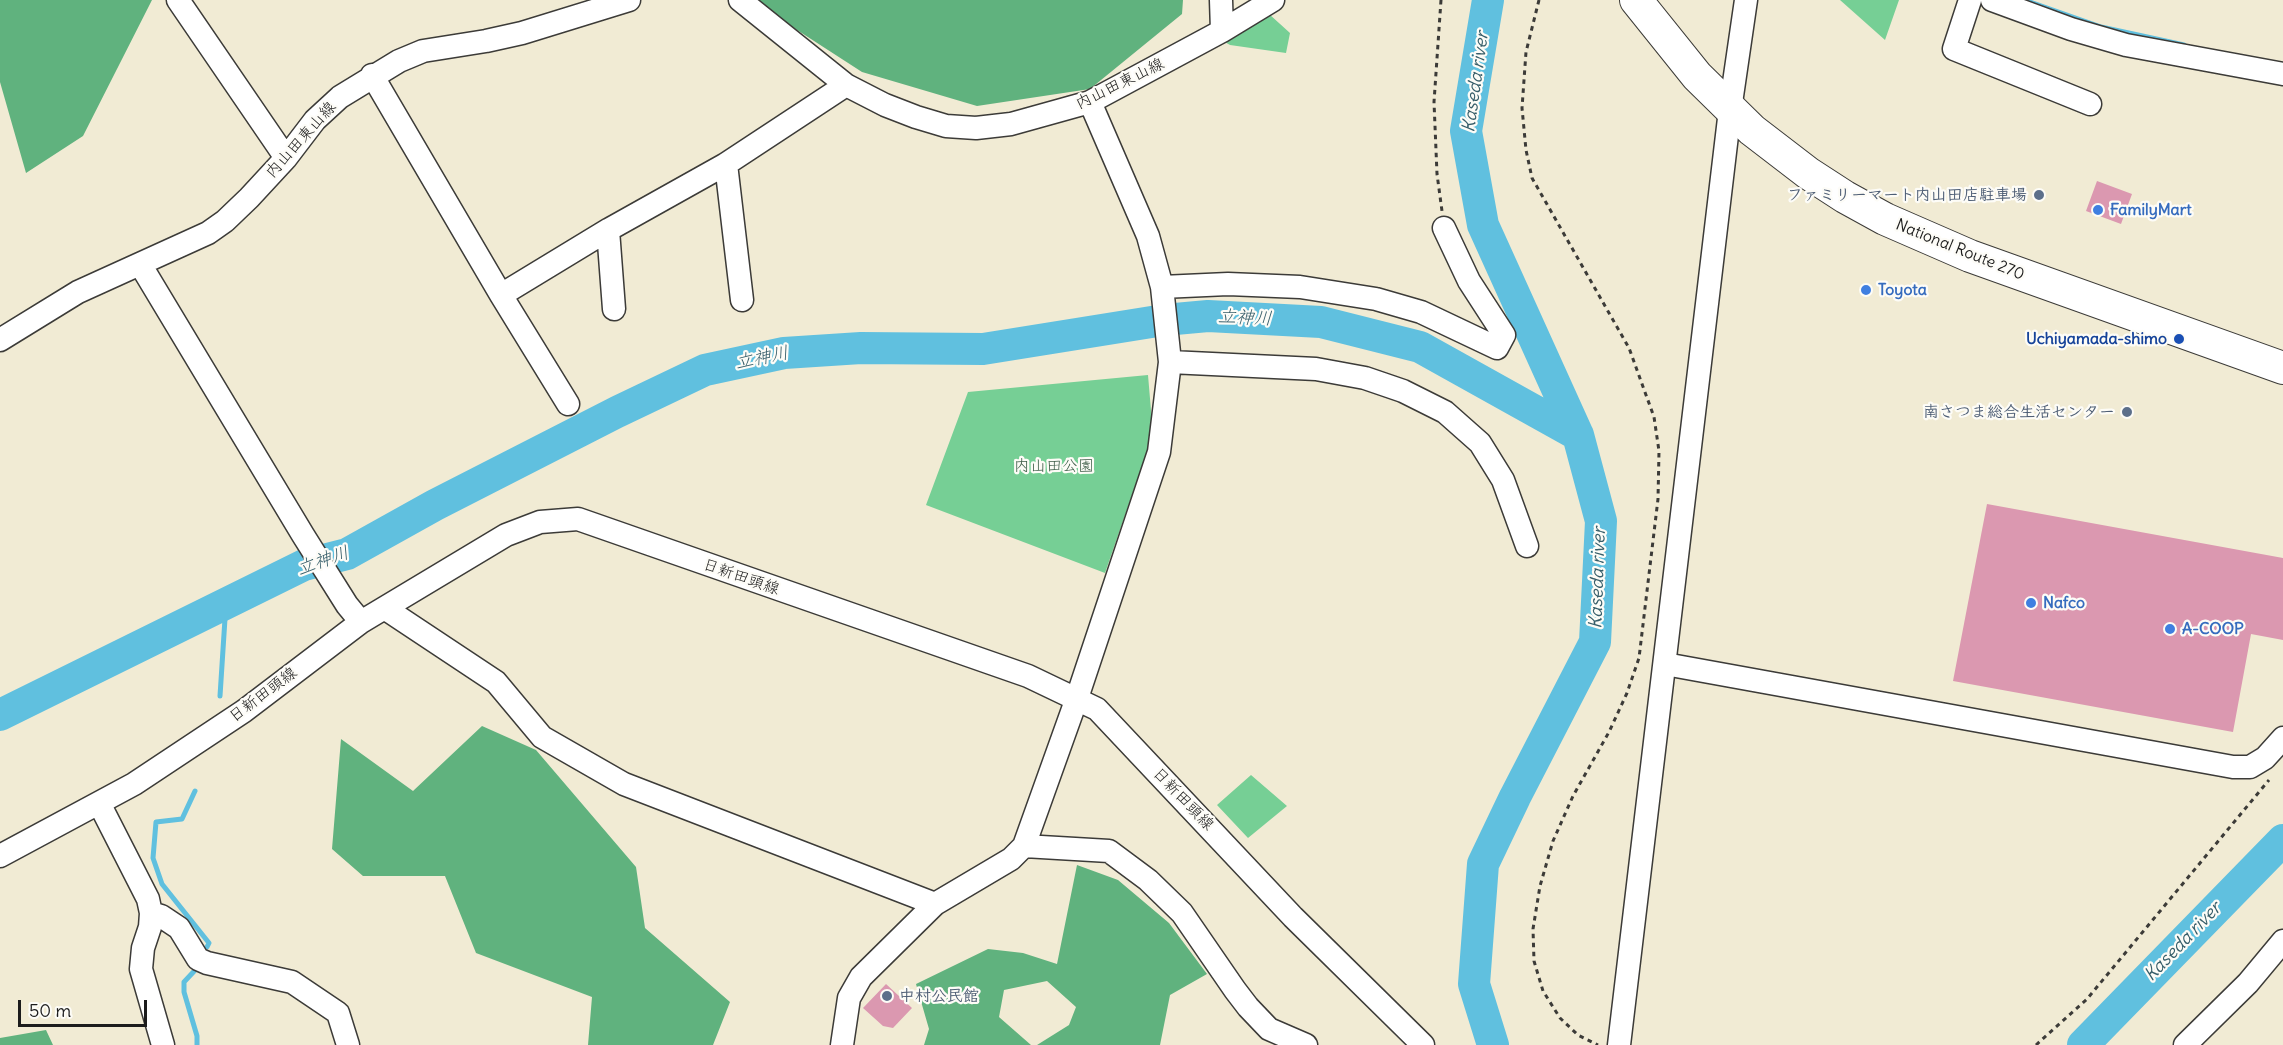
<!DOCTYPE html>
<html>
<head>
<meta charset="utf-8">
<style>
	body { margin:0 }
	#map { position:relative; width:2283px; height:1045px; overflow:hidden; background:#f1ebd4; font-family:Delius,sans-serif }
	canvas { display:block }
	.scale { position:absolute; left:18px; top:1000px; width:129px; height:27px; box-sizing:border-box; border:3px solid #1c1c1c; border-top:0; padding-left:8px; font-size:18px; line-height:21px; white-space:nowrap; color:#1c1c1c; -webkit-text-stroke:4px #fdfcf7; paint-order:stroke }
</style>
</head>
<body>
<div id="map">
<canvas width="2283" height="1045"></canvas>
<div class="scale">50 m</div>
</div>
<script>
const ctx = document.querySelector('canvas').getContext('2d');
ctx.lineJoin = 'round';
function fill(path, color) { ctx.fillStyle = color; ctx.fill(path, 'evenodd'); }
const poly = rows => new Path2D(rows.map(r => 'M' + r).join(''));
function strokePath(path, color, width, dash) { ctx.strokeStyle = color; ctx.lineWidth = width; ctx.lineCap = dash ? 'butt' : 'round'; ctx.setLineDash(dash || []); ctx.stroke(path); }
function write(font, color, halo, rows, align = 'center') {
  ctx.font = font + ' Delius,"Klee One",sans-serif'; ctx.lineWidth = 4.5; ctx.setLineDash([]); ctx.textBaseline = 'middle'; ctx.strokeStyle = halo; ctx.fillStyle = color; for (const [text, x, y, turn = 0] of rows) {
    ctx.save(); ctx.translate(x, y); ctx.rotate((+turn || 0) * Math.PI / 180); ctx.textAlign = isNaN(turn) ? turn : align; if (halo) ctx.strokeText(text, 0, 0); ctx.fillText(text, 0, 0); ctx.restore();
  }
}
fill(poly([
	[1840,0,1899,0,1885,40],
	[1269,14,1290,33,1286,53,1230,45,1223,41],
	[1148,375,1153,434,1105,573,926,505,968,392],
	[1251,775,1287,806,1248,838,1217,805]
]), '#76cf95');
fill(poly([
	[0,0,152,0,83,136,26,173,0,82],
	[754,0,1183,0,1182,14,1090,89,977,106,862,72,763,8],
	[482,726,536,750,636,867,645,928,730,1002,713,1045,588,1045,592,997,476,953,445,876,363,876,332,849,341,739,413,791],
	[1077,865,1118,880,1169,923,1207,974,1170,995,1160,1045,1037,1045,1069,1025,1076,1007,1047,981,1004,990,999,1017,1031,1045,924,1045,929,1029,916,984,988,949,1023,953,1057,964],
	[46,1030,53,1045,0,1045,0,1038]
]), '#60b27e');
strokePath(poly([
	[2024,0,2101,27,2184,45],
	[220,696,226,603],
	[195,791,182,819,156,822,153,858,162,884,209,943,207,947],
	[197,1045,197,1036,184,992,184,982,199,966]
]), '#60c0df', 5);
strokePath(poly([
	[1488,0,1466,131,1483,225,1578,435,1601,521,1595,642,1515,797,1483,864,1474,984,1493,1045],
	[0,715,304,565,347,554,435,505,617,412,705,370,784,353,861,348,983,349,1164,320,1208,316,1321,322,1420,347,1578,435],
	[2083,1045,2283,840]
]), '#60c0df', 32);
fill(poly([
	[2097,181,2132,194,2121,224,2086,211],
	[1987,504,2283,558,2283,640,2251,634,2233,732,1953,681],
	[886,984,912,1008,893,1028,883,1026,863,1008]
]), '#db98b0');
const minor = poly([
	[178,0,286,158],
	[740,0,846,85,885,105,916,117,946,126,976,128,1011,124,1090,102,1222,31,1273,0],
	[1221,0,1222,31],
	[1970,0,1954,49,2090,104],
	[1992,0,2071,29,2126,45,2283,74],
	[372,75,501,295,568,404],
	[726,164,742,300],
	[608,230,614,309],
	[140,264,303,535,347,605,361,622],
	[1162,287,1228,284,1300,287,1376,299,1421,312,1497,348,1504,335,1469,281,1444,228],
	[501,295,608,230,726,164,846,85],
	[0,340,78,292,208,233,225,221,249,198,286,158,315,120,340,97,399,61,423,51,486,41,522,33,629,0],
	[1170,362,1316,369,1365,378,1403,391,1445,412,1480,443,1503,480,1527,546],
	[386,609,496,682,542,737,624,784,935,904],
	[1665,664,2233,767,2250,767,2265,758,2283,738],
	[99,803,148,899,151,913,150,927,143,948,141,969,163,1045],
	[1024,846,1109,851,1148,880,1182,913,1235,990,1248,1007,1269,1029,1306,1045],
	[0,856,134,784,244,711,361,622,506,535,540,522,578,519,1028,676,1097,709,1293,917,1423,1045],
	[151,913,161,916,179,928,198,959,207,963,292,982,338,1013,348,1045],
	[842,1045,849,998,861,977,935,904,1011,859,1024,846,1077,698,1159,452,1170,362,1162,287,1148,236,1090,102],
	[1619,1045,1730,110,1746,0],
	[2185,1045,2248,983,2283,941]
]);
const highway = poly([
	[1636,0,1697,76,1752,130,1808,173,1845,197,1885,219,1970,256,2283,368]
]);
strokePath(minor, '#3c3b38', 25);
strokePath(highway, '#3c3b38', 34);
strokePath(poly([
	[1441,0,1434,102,1437,174,1442,211],
	[1539,0,1526,52,1522,108,1526,150,1532,178,1629,348,1654,417,1659,451,1658,499,1639,658,1627,693,1609,732,1573,796,1553,841,1540,886,1533,929,1534,961,1543,991,1560,1018,1578,1035,1598,1045],
	[2036,1045,2087,999,2269,780]
]), '#3c3b38', 3, [4.5, 4.5]);
strokePath(minor, '#fff', 22);
strokePath(highway, '#fff', 32);
for (const [x, y, r, color] of [
	[2039,195,6,"#5c6f8a"],
	[2098,210,6,"#3f7fe0"],
	[1866,290,6,"#3f7fe0"],
	[2179,339,6,"#1a4fb4"],
	[2127,412,6,"#5c6f8a"],
	[2031,603,6,"#3f7fe0"],
	[2170,629,6,"#3f7fe0"],
	[887,996,6,"#5c6f8a"]
]) { const dot = new Path2D(); dot.arc(x, y, r, 0, 2 * Math.PI); ctx.fillStyle = color; ctx.fill(dot); strokePath(dot, '#fdfcf7', 2); }
write('16px', '#1c1c1c', '#fdfcf7', [
	["内山田東山線",1120,84,-26],
	["内山田東山線",301,140,-48],
	["National Route 270",1960,250,22],
	["日新田頭線",741,577,19],
	["日新田頭線",263,695,-37],
	["日新田頭線",1183,799,46]
]);
write('bold 16px', '#4e5e75', '#fdfcf7', [
	["ファミリーマート内山田店駐車場",2027,195],
	["南さつま総合生活センター",2115,412],
	["中村公民館",899,996,"left"]
], 'right');
write('bold 16px', '#366cbe', '#fdfcf7', [
	["FamilyMart",2110,210],
	["Toyota",1878,290],
	["Nafco",2043,603],
	["A-COOP",2182,629]
], 'left');
write('bold 16px', '#164399', '#fdfcf7', [
	["Uchiyamada-shimo",2167,339]
], 'right');
write('16px', '#3c5b46', '#fdfcf7', [
	["内山田公園",1054,466]
]);
write('italic 18px', '#375e6a', '#fdfcf7', [
	["Kaseda river",1476,82,-82],
	["立神川",1245,318,3],
	["立神川",762,358,-11],
	["立神川",323,561,-19],
	["Kaseda river",1598,578,-88],
	["Kaseda river",2183,942,-46]
]);
</script>
</body>
</html>
